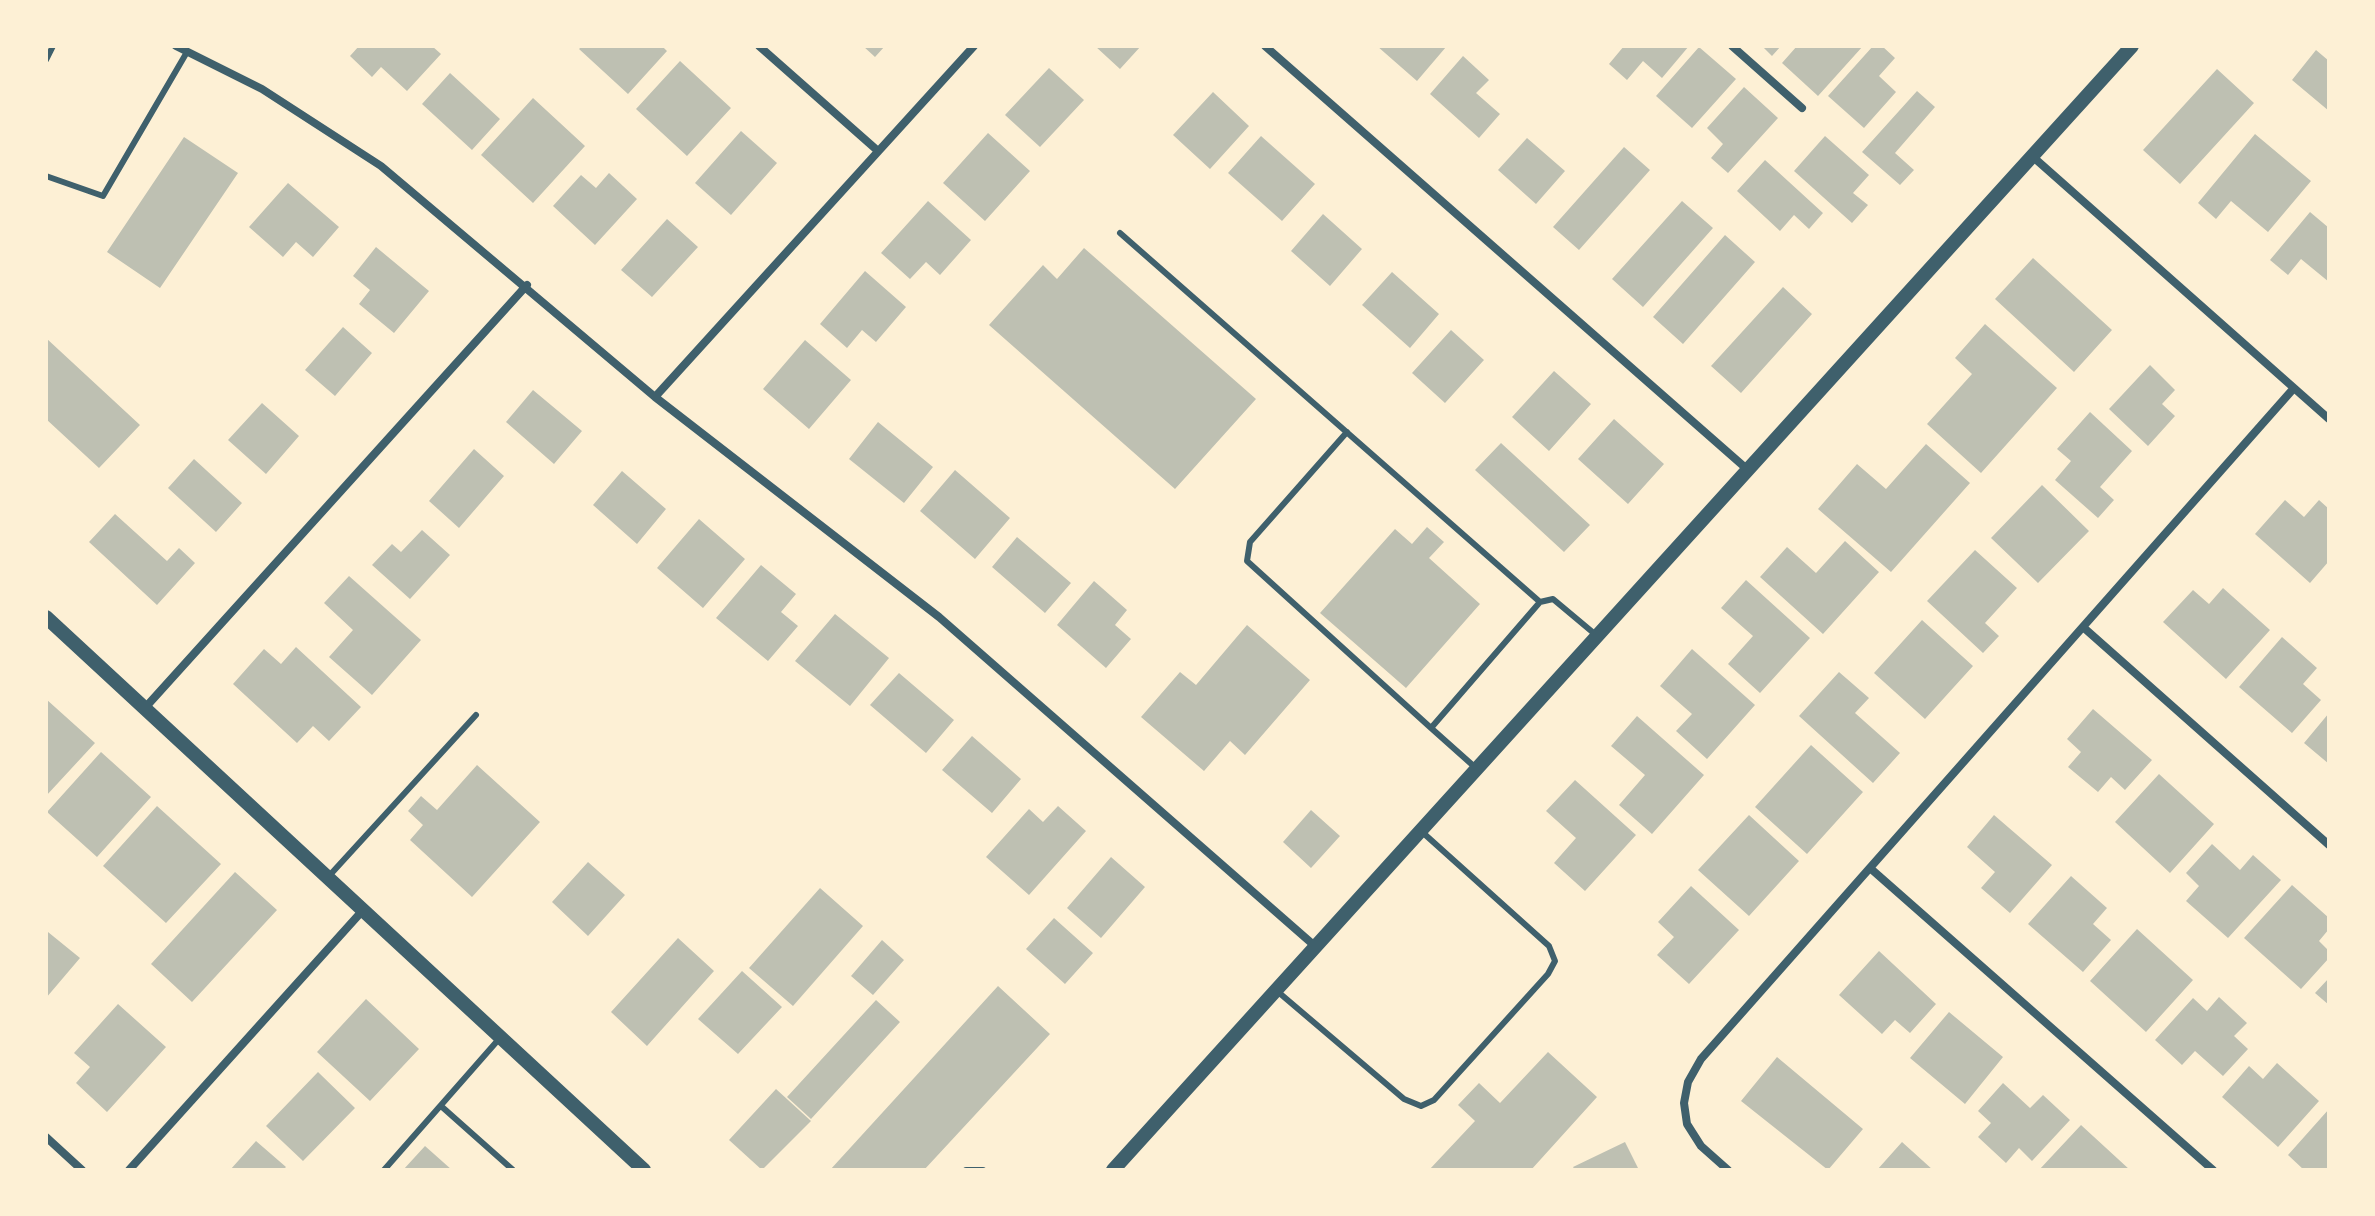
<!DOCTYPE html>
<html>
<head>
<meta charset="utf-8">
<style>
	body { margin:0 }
	#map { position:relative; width:2375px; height:1216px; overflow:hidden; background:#fdf0d5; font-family:"Sofia Sans Condensed",sans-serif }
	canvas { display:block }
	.frame { position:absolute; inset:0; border:48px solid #fdf0d5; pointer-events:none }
</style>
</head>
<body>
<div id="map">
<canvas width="2375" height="1216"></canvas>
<div class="frame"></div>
</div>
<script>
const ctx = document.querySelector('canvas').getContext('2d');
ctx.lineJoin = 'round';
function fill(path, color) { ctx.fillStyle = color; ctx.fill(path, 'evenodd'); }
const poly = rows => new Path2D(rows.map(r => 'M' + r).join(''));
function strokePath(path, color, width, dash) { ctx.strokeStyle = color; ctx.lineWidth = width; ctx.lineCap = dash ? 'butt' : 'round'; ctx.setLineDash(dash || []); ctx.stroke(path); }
fill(poly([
	[359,46,432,46,441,54,407,91,381,67,372,77,350,56],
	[582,46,662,46,667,51,628,94,579,49],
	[863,46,885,46,875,57],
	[1095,46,1141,46,1120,69],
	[1377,46,1445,46,1446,47,1417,81],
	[1624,46,1689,46,1662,78,1643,61,1627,80,1609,64],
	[1762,46,1781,46,1772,56],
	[1797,46,1863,46,1818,96,1782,63],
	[1873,46,1882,46,1895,58,1879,76,1896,92,1864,128,1828,96],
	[1699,47,1736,79,1692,128,1656,96],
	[2316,50,2329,61,2329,111,2292,80],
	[1463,56,1489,80,1476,93,1500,114,1479,138,1430,94],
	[680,61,731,108,687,156,636,109],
	[1049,68,1084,100,1040,147,1005,115],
	[2217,69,2254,103,2180,184,2143,150],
	[450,73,500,119,472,150,422,104],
	[1744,87,1778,118,1728,173,1711,158,1723,144,1707,128],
	[1917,91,1935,107,1895,153,1914,170,1900,185,1862,152],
	[1213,92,1249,126,1210,169,1173,135],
	[533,98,585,146,533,203,481,155],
	[741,131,777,163,731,215,695,183],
	[988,133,1030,171,985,221,943,183],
	[2255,134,2311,181,2268,232,2231,201,2216,219,2198,203],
	[1261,136,1315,184,1282,221,1228,173],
	[1825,136,1869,175,1853,193,1868,205,1852,223,1794,171],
	[184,137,238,173,160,288,107,252],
	[1527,138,1565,171,1536,204,1498,170],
	[1624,147,1650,170,1579,250,1553,227],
	[1765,160,1823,213,1809,229,1794,215,1780,231,1737,191],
	[609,173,637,199,595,245,553,206,581,175,596,188],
	[288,183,339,227,313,257,296,242,283,257,249,227],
	[928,201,971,240,940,275,926,262,910,279,881,253],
	[1682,201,1713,228,1643,307,1612,279],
	[2310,212,2329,228,2329,282,2301,259,2288,275,2270,260],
	[1323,214,1362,249,1330,286,1291,251],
	[667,219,698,247,652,297,621,270],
	[1725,235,1755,262,1683,344,1653,317],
	[376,247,429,291,394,333,359,304,370,290,353,276],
	[1084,248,1256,399,1175,489,989,325,1043,265,1057,279],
	[2033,258,2112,330,2074,372,1995,299],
	[865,271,906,307,876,342,862,330,847,348,820,324],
	[1392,272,1439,314,1410,348,1362,305],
	[1783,287,1812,314,1741,393,1711,366],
	[1985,324,2057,388,1981,473,1927,424,1972,374,1955,358],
	[343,327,372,353,335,396,305,370],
	[1451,330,1484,360,1445,403,1412,373],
	[46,338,140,425,99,468,46,419],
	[805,340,851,380,809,429,763,389],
	[2150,365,2175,390,2162,404,2175,416,2148,446,2109,409],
	[1554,371,1591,404,1549,451,1512,417],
	[533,390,582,431,554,464,506,422],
	[262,403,299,436,266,474,228,440],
	[2090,412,2132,451,2100,487,2114,500,2098,518,2055,480,2071,461,2057,449],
	[1614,419,1664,464,1628,504,1578,459],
	[878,422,933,467,904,503,849,459],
	[1501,443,1590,525,1564,552,1475,470],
	[1926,444,1970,483,1891,572,1818,509,1857,464,1886,489],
	[474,449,504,476,459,528,429,501],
	[194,459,242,503,216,532,168,488],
	[955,470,1010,518,975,559,920,511],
	[622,471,666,509,637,544,593,505],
	[2042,485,2089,531,2038,583,1991,538],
	[2285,500,2304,517,2319,500,2329,509,2329,561,2310,583,2255,534],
	[115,514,167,561,179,548,195,563,157,605,89,542],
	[699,519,745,559,703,608,657,568],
	[1427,527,1444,542,1429,558,1480,604,1406,688,1320,613,1395,529,1412,544],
	[422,530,450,555,410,599,372,565,392,544,401,552],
	[1017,537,1071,583,1045,613,992,567],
	[1845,541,1879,572,1823,634,1760,577,1787,547,1816,573],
	[1975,550,2017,588,1985,623,1999,636,1983,653,1927,601],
	[761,565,796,594,781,612,798,626,768,661,716,618],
	[349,576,421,640,372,695,329,657,353,630,324,603],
	[1746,580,1810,638,1760,693,1728,664,1753,636,1721,608],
	[1094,581,1127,610,1115,625,1131,639,1106,668,1057,625],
	[2223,588,2270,630,2226,679,2163,622,2193,590,2209,604],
	[835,614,889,658,850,706,795,661],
	[1922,620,1973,666,1925,719,1874,673],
	[1247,625,1310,680,1245,755,1230,741,1204,771,1141,717,1180,672,1196,685],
	[2282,637,2317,668,2303,684,2321,700,2292,733,2239,687],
	[296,647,361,707,329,741,313,726,297,743,233,684,264,649,281,664],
	[1692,649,1755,705,1707,759,1676,731,1692,714,1660,686],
	[1839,672,1869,698,1855,713,1900,753,1873,783,1799,716],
	[899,673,954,720,926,753,870,705],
	[46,699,95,743,46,796],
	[2093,709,2152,760,2125,790,2111,777,2098,792,2068,767,2081,752,2067,739],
	[2329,713,2329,764,2304,743],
	[1637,716,1704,775,1652,834,1619,805,1645,775,1611,746],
	[972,736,1021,779,992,813,942,770],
	[1811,745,1863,792,1807,854,1755,807],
	[101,752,151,797,97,857,47,812],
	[477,765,540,822,472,897,410,840,423,825,408,811,421,796,437,810],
	[2159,774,2214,824,2170,873,2115,822],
	[1575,780,1636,835,1585,891,1554,863,1576,838,1546,811],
	[157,806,221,864,166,923,103,866],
	[1058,806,1086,831,1029,895,986,857,1029,809,1043,822],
	[1311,810,1340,836,1311,868,1283,842],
	[1749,815,1799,861,1749,916,1698,870],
	[1994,815,2052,865,2010,913,1981,888,1995,872,1967,847],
	[2212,844,2240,870,2253,855,2281,880,2228,938,2186,901,2199,886,2186,873],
	[1111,857,1145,887,1101,938,1067,908],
	[588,862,625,895,588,936,552,902],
	[235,872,277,910,192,1002,151,964],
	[2071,876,2107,908,2093,924,2111,940,2083,972,2028,924],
	[2292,885,2329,918,2329,929,2319,941,2329,951,2329,958,2301,989,2244,938],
	[1691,886,1739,930,1689,984,1657,955,1674,937,1658,922],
	[820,888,863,926,793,1006,749,968],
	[1054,918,1093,953,1065,984,1026,949],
	[2137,929,2193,980,2146,1032,2090,981],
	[48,932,80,958,46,998,46,934],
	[678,938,714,971,647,1046,611,1012],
	[882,940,904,960,873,995,851,976],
	[1879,951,1936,1004,1910,1033,1895,1020,1882,1034,1839,995],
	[742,971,782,1007,738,1054,698,1019],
	[2329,978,2329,1005,2315,993],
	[998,986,1050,1034,924,1170,830,1170],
	[2219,997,2247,1023,2234,1036,2248,1049,2223,1076,2195,1051,2182,1065,2155,1040,2193,998,2207,1011],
	[366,999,419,1049,370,1101,317,1052],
	[876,1000,900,1022,811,1119,787,1097],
	[118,1004,166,1047,107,1112,76,1083,90,1067,74,1053],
	[1949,1012,2003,1057,1965,1104,1910,1058],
	[1548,1052,1597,1097,1531,1170,1429,1170,1475,1121,1458,1105,1479,1083,1500,1103],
	[1777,1057,1863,1129,1828,1170,1741,1101],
	[2277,1063,2319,1101,2278,1147,2222,1097,2249,1066,2263,1079],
	[318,1072,355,1108,303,1161,266,1126],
	[2003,1083,2030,1108,2043,1095,2070,1120,2032,1161,2019,1148,2006,1163,1978,1137,1991,1123,1978,1111],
	[776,1089,811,1121,762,1170,729,1140],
	[2329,1109,2329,1170,2304,1170,2288,1155],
	[2081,1125,2130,1170,2039,1170],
	[256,1141,286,1167,283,1170,230,1170],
	[1625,1142,1639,1170,1575,1170,1573,1167],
	[1902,1142,1933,1170,1877,1170],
	[425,1146,452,1170,403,1170]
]), '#bec0b2');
strokePath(poly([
	[46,60,53,46],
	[46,176,103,196,187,52],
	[1120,233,1540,602],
	[1347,432,1250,542,1247,561,1431,728],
	[1477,769,1431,728,1540,602,1553,599,1596,635],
	[329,876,476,715],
	[1277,991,1404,1099,1421,1106,1434,1100,1548,974,1555,961,1549,946,1421,831],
	[441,1106,513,1170],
	[384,1170,499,1039],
	[966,1170,983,1170]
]), '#3f606c', 6);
strokePath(poly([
	[176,46,262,89,381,166,655,397,939,617,1316,947],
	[759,46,878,151],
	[1265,46,1748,470],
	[1732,46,1802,108],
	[2032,156,2329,419],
	[655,397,974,46],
	[2083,627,2329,845],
	[144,709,527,285],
	[1870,868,2213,1170],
	[46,1137,82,1170],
	[129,1170,364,909],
	[1728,1170,1701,1146,1687,1124,1684,1103,1688,1082,1701,1059,2294,388]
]), '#3f606c', 8);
strokePath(poly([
	[46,617,644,1170],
	[1113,1170,2132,46]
]), '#3f606c', 14);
</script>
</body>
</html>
